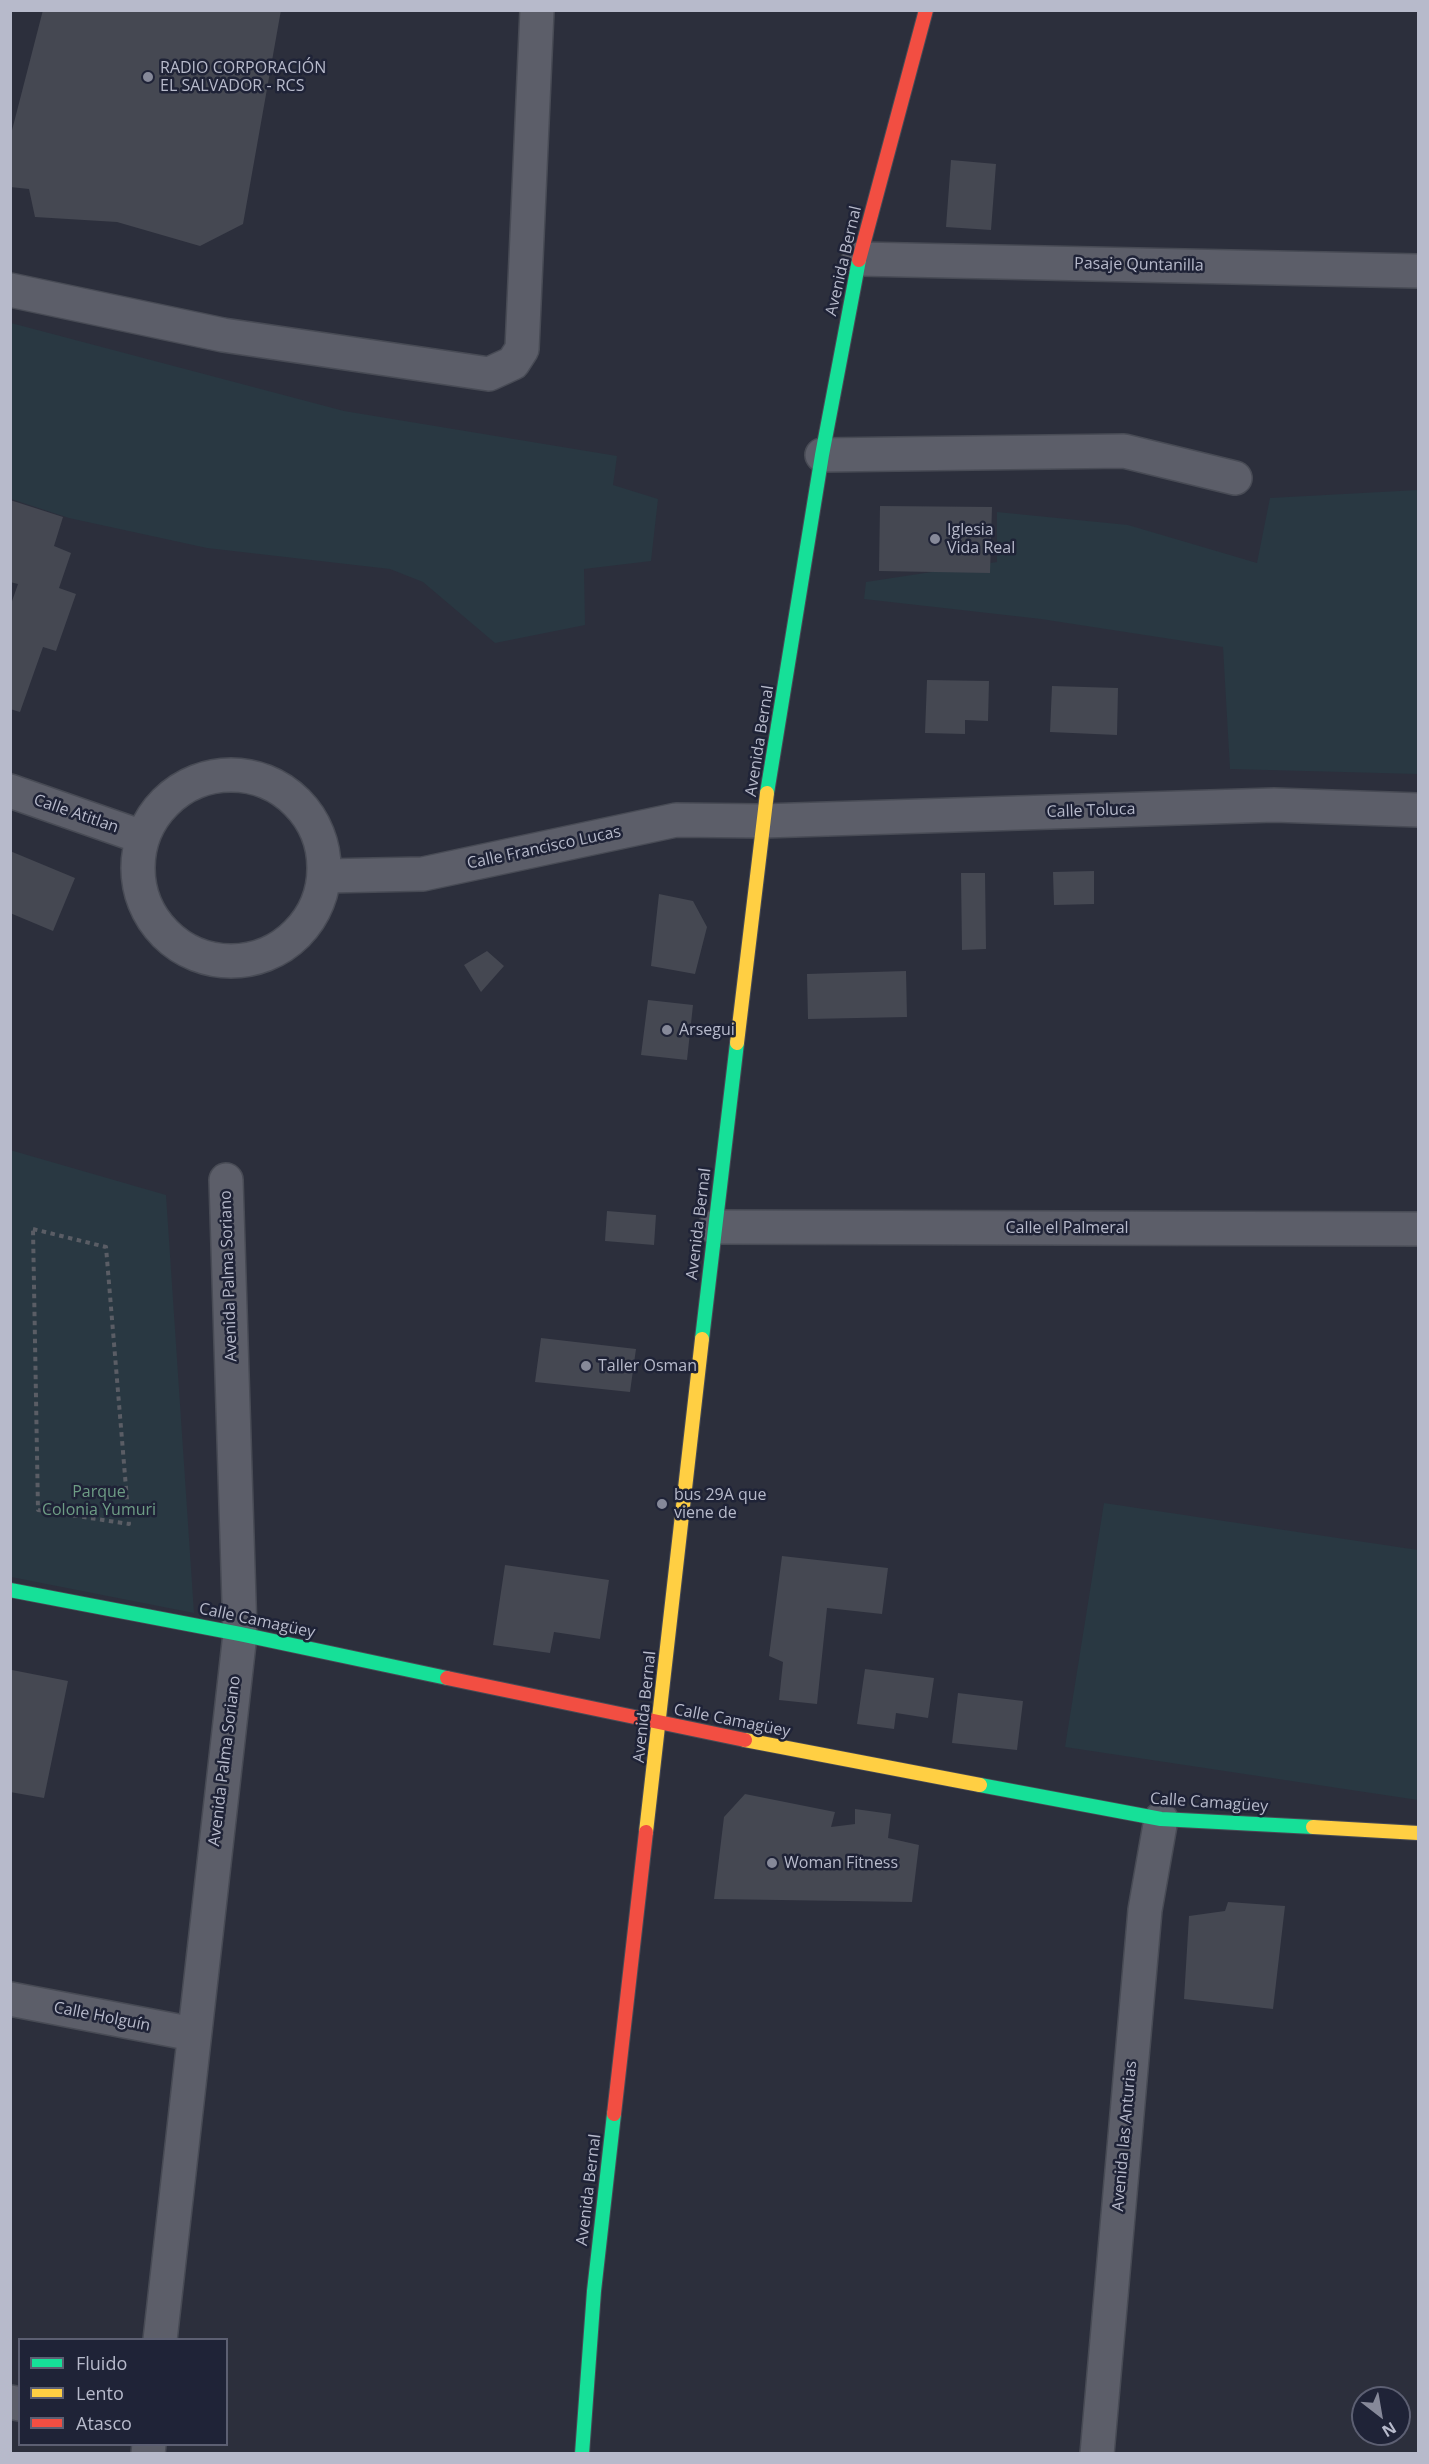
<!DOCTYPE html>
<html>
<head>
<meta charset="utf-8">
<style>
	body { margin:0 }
	#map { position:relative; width:1429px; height:2464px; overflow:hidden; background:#2c2f3c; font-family:"Open Sans",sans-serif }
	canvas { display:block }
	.frame { position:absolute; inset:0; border:12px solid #b7bacb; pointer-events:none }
	.legend { position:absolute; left:18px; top:2338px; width:210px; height:108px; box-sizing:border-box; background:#1f2337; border:2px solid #5c5f72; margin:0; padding:8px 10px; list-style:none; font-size:18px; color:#b7bacb }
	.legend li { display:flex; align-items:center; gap:12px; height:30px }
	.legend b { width:30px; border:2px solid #5c5f72 }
	.north { position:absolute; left:1351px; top:2386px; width:60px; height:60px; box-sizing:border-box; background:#1f2337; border:2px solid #5c5f72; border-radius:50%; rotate:149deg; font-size:16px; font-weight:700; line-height:24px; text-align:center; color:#b7bacb }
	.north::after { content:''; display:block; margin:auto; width:21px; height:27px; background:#868999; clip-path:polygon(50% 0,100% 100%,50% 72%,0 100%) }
</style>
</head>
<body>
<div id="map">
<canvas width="1429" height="2464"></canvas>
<div class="frame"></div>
<ul class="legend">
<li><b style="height:8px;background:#16e098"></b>Fluido</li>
<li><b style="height:8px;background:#ffcf43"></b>Lento</li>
<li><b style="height:8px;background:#f24e42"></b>Atasco</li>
</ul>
<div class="north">N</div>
</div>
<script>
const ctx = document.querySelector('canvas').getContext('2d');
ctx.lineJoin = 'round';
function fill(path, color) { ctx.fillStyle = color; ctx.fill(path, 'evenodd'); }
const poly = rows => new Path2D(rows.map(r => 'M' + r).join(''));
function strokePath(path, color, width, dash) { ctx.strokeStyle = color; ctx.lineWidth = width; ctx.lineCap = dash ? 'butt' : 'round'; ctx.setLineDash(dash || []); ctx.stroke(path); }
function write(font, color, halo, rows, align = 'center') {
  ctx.font = font + ' "Open Sans",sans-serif'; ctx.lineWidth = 5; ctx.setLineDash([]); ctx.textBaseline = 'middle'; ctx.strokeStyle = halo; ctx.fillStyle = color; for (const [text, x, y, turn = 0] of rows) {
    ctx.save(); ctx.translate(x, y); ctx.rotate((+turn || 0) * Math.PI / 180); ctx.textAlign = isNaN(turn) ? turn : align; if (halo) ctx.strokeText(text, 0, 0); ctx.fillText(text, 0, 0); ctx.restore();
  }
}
fill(poly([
	[11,323,344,411,617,456,613,485,658,499,651,561,584,569,585,625,495,643,423,582,390,569,207,548,69,518,11,499],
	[1418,490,1418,774,1230,769,1223,647,1041,619,864,599,866,582,997,562,997,512,1128,525,1257,563,1270,498],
	[10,1150,166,1195,194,1613,11,1577],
	[1104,1503,1418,1550,1418,1800,1065,1747]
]), '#293842');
fill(poly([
	[43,10,281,10,243,224,200,246,117,222,35,217,29,189,10,187,10,138],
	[951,160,996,164,991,230,946,227],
	[10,500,63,517,54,546,71,553,59,588,76,594,56,651,43,647,20,712,10,709,10,607,18,584,10,582],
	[880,506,992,507,990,573,879,571],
	[927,680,989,681,988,721,965,720,965,734,925,733],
	[1052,686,1118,688,1117,735,1050,732],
	[10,851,75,878,53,931,10,913],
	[1094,871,1094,904,1054,905,1053,872],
	[961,873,985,873,986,949,962,950],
	[659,894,693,901,707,927,695,974,651,966],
	[487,951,504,966,481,992,464,965],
	[906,971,907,1017,808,1019,807,974],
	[648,1000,693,1005,687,1060,641,1055],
	[607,1211,656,1215,654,1245,605,1241],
	[541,1338,636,1349,630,1392,535,1382],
	[782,1556,888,1568,882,1614,827,1608,817,1704,779,1700,783,1662,769,1656],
	[505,1565,609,1580,600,1639,554,1632,550,1653,493,1645],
	[865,1669,934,1678,928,1718,896,1713,894,1729,857,1724],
	[12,1670,68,1681,44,1798,10,1792],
	[958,1693,1023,1701,1017,1750,952,1743],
	[745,1794,835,1812,831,1827,855,1824,855,1809,891,1814,888,1838,919,1845,912,1902,714,1899,724,1817],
	[1228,1902,1285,1906,1273,2009,1184,1999,1189,1916,1225,1911]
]), '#454852');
const street = poly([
	[859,259,1418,271],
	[10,290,223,335,489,374,513,363,522,349,537,10],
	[822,455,1124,451,1235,478],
	'138 868a93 93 0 1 1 186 0a93 93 0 1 1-186 0Z',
	[10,791,142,837],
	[325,876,423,874,676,820,763,821,1274,805,1418,810],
	[715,1227,1418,1229],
	[10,1999,193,2034],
	[160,2340,240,1634,226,1180],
	[10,2402,20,2404],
	[148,2454,149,2444],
	[1097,2454,1145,1910,1161,1819]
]);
const fast = poly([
	[767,793,822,455,859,260],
	[702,1339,737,1043],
	[10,1590,240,1634,447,1678],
	[980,1785,1161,1819,1313,1827],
	[582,2454,594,2291,614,2114]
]);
const slow = poly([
	[737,1043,767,793],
	[745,1740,980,1785],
	[1313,1827,1418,1833],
	[646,1832,702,1339]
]);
const jam = poly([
	[859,260,926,10],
	[447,1678,745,1740],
	[614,2114,646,1832]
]);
strokePath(street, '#484b55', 36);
strokePath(fast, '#484b55', 16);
strokePath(slow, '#484b55', 16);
strokePath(jam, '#484b55', 16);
strokePath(poly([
	[33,1229,106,1247,129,1524,38,1510,33,1229]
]), '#5a5d65', 4, [4.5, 4.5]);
strokePath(street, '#5c5e69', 33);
strokePath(fast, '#16e098', 14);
strokePath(slow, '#ffcf43', 14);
strokePath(jam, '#f24e42', 14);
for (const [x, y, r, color] of [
	[148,77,6,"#868999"],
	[935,539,6,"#868999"],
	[667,1030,6,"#868999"],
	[586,1366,6,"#868999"],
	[662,1504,6,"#868999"],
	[772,1863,6,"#868999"]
]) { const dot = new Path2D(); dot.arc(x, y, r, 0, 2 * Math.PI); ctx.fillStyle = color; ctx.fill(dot); strokePath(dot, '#1f2337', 2); }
write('16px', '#b7bacb', '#1f2337', [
	["RADIO CORPORACIÓN",160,68],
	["EL SALVADOR - RCS",160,86],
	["Iglesia",947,530],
	["Vida Real",947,548],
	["Arsegui",679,1030],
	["Taller Osman",598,1366],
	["bus 29A que",674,1495],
	["viene de",674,1513],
	["Woman Fitness",784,1863]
], 'left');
write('16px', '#b7bacb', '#1f2337', [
	["Avenida Bernal",844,261,-77],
	["Pasaje Quntanilla",1139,265,1],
	["Avenida Bernal",760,741,-81],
	["Calle Toluca",1091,811,-2],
	["Calle Atitlan",76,814,19],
	["Calle Francisco Lucas",544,848,-12],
	["Avenida Bernal",699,1224,-83],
	["Calle el Palmeral",1067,1228],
	["Avenida Palma Soriano",229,1276,-92],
	["Calle Camagüey",257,1621,12],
	["Avenida Bernal",645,1707,-84],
	["Calle Camagüey",732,1721,11],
	["Avenida Palma Soriano",225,1761,-83],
	["Calle Camagüey",1209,1803,4],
	["Calle Holguín",102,2017,11],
	["Avenida las Anturias",1125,2136,-85],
	["Avenida Bernal",589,2190,-83]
]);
write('16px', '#6e9d85', '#1f2337', [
	["Parque",99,1492],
	["Colonia Yumuri",99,1510]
]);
</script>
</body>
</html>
